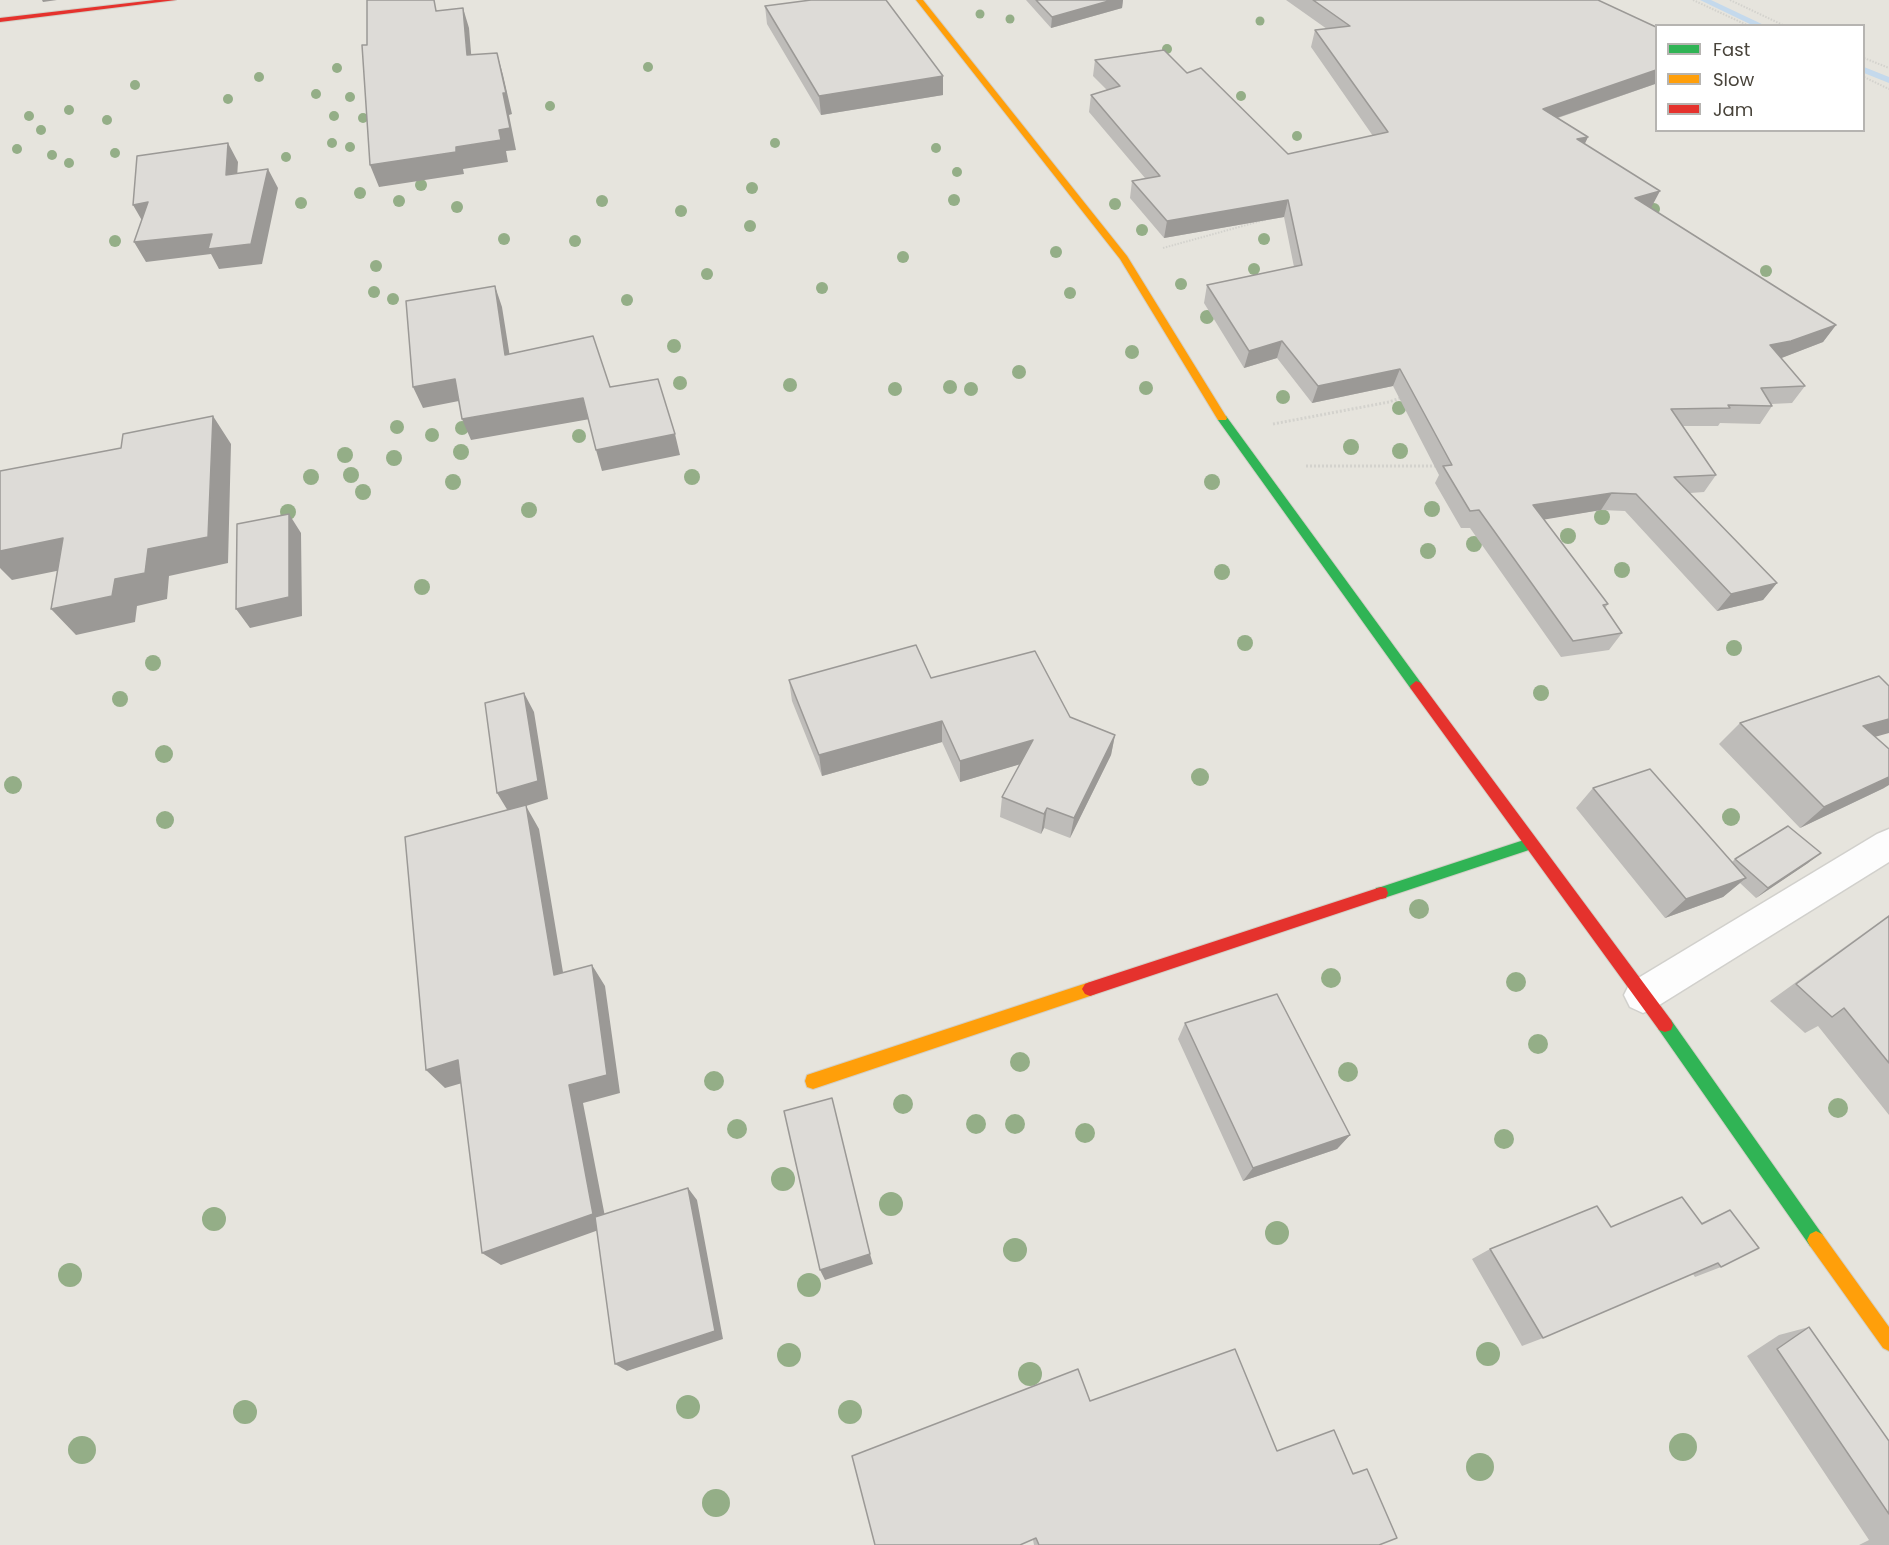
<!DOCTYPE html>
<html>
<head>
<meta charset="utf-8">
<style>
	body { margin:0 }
	#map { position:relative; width:1889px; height:1545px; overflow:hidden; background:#f3f2ef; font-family:Poppins,sans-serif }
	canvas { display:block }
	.legend { position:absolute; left:1655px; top:24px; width:210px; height:108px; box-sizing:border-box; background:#fff; border:2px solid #b6b4b1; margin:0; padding:8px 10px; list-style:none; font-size:18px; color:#49443b }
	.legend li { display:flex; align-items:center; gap:12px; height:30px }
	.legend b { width:30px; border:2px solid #b6b4b1 }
</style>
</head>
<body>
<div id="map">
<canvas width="1889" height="1545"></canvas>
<ul class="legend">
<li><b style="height:8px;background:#30b455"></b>Fast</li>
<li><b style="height:8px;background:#ff9f0a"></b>Slow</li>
<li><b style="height:8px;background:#e5322d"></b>Jam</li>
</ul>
</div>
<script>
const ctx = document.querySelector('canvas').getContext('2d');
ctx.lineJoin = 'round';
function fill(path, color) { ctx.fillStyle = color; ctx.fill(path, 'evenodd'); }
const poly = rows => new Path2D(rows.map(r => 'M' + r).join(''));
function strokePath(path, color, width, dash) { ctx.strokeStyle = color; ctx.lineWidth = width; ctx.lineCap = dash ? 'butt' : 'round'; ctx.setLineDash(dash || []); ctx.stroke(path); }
fill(poly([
	[0,0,1889,0,1889,1545,0,1545],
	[1656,26,1864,26,1864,130,1656,130]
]), '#e6e4dd');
fill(poly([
	[1700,0,1711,0,1766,26,1754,26,1700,0],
	[1864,67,1889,77,1889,83,1864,73,1864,67]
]), '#c4d9ec');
const street = poly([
	[1889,829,1889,862,1656,1007,1643,1013,1630,1007,1624,995,1630,983,1877,834,1889,829]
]);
const fast = poly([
	[1222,415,1226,416,1421,683,1422,686,1421,689,1411,689,1218,420,1218,416,1222,415],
	[1530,838,1535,840,1537,844,1535,848,1381,899,1376,898,1374,893,1376,888,1381,887,1530,838],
	[1665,1018,1671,1020,1822,1234,1825,1240,1822,1246,1816,1249,1810,1246,1659,1030,1657,1025,1659,1020,1665,1018]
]);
const slow = poly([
	[916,0,923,0,1127,256,1227,418,1226,420,1218,420,1120,259,916,0],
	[1090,982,1095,984,1098,989,1095,994,1090,996,813,1089,807,1087,805,1081,807,1075,813,1073,1090,982],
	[1816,1231,1822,1234,1889,1327,1889,1351,1883,1348,1810,1246,1807,1240,1810,1234,1816,1231]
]);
const jam = poly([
	[155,0,176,0,0,22,0,18,155,0],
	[1416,681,1421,683,1671,1020,1673,1025,1671,1030,1665,1032,1659,1030,1411,689,1410,686,1416,681],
	[1381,887,1386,888,1388,893,1386,898,1381,899,1090,996,1085,994,1082,989,1085,984,1090,982,1381,887]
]);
strokePath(street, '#d1d0cc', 3);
strokePath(fast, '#d2cfc6', 2);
strokePath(slow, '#d2cfc6', 2);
strokePath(jam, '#d2cfc6', 2);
strokePath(poly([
	[1693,0,1749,26],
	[1730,0,1785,26],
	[1864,58,1889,68],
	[1864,77,1889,89],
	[1163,248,1268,219]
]), '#d3d2cd', 2, [1.5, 1.5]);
strokePath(poly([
	[1273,424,1389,402,1403,397],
	[1306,466,1440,466]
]), '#d3d2cd', 3, [2, 2]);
fill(street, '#fdfdfd');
fill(fast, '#30b455');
fill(slow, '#ff9f0a');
fill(jam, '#e5322d');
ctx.fillStyle = '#94ae87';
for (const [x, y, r] of [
	[980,14,4.5],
	[1010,19,4.5],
	[1260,21,4.5],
	[1167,49,5],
	[648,67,5],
	[337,68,5],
	[259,77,5],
	[135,85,5],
	[316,94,5],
	[1241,96,5],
	[350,97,5],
	[228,99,5],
	[550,106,5],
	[69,110,5],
	[29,116,5],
	[334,116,5],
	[363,118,5],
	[107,120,5],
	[41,130,5],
	[1297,136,5],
	[332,143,5],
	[775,143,5],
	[350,147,5],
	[936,148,5],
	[17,149,5],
	[115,153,5],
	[52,155,5],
	[286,157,5],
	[69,163,5],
	[957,172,5],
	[421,185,6],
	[752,188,6],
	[360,193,6],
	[954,200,6],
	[399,201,6],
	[602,201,6],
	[301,203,6],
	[1115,204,6],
	[457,207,6],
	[1654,209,6],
	[681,211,6],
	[750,226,6],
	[1142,230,6],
	[504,239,6],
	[1264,239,6],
	[115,241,6],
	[575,241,6],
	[1056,252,6],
	[903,257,6],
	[376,266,6],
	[1254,269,6],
	[1766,271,6],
	[707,274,6],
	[1181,284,6],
	[822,288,6],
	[374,292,6],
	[1070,293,6],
	[393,299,6],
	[627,300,6],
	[1207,317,7],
	[674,346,7],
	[1132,352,7],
	[1019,372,7],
	[680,383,7],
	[790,385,7],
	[950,387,7],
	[1146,388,7],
	[895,389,7],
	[971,389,7],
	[1283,397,7],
	[1399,408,7],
	[397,427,7],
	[462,428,7],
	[432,435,7],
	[579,436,7],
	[1351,447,8],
	[1400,451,8],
	[461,452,8],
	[345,455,8],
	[394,458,8],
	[351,475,8],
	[311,477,8],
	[692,477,8],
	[453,482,8],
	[1212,482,8],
	[363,492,8],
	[1432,509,8],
	[529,510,8],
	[288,512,8],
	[1602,517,8],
	[1568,536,8],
	[1474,544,8],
	[1428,551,8],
	[1622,570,8],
	[1222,572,8],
	[422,587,8],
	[1245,643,8],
	[1734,648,8],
	[153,663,8],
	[1541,693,8],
	[120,699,8],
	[164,754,9],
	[1200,777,9],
	[13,785,9],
	[1731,817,9],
	[165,820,9],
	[1419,909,10],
	[1331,978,10],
	[1516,982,10],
	[1538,1044,10],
	[1020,1062,10],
	[1348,1072,10],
	[714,1081,10],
	[903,1104,10],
	[1838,1108,10],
	[976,1124,10],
	[1015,1124,10],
	[737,1129,10],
	[1085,1133,10],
	[1504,1139,10],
	[783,1179,12],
	[891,1204,12],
	[214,1219,12],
	[1277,1233,12],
	[1015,1250,12],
	[70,1275,12],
	[809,1285,12],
	[1488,1354,12],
	[789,1355,12],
	[1030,1374,12],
	[688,1407,12],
	[245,1412,12],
	[850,1412,12],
	[1683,1447,14],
	[82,1450,14],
	[1480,1467,14],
	[716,1503,14]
]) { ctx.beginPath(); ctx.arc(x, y, r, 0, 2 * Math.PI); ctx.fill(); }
fill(poly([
	[1026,0,1123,0,1122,8,1051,28],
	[1286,0,1598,0,1656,82,1655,84,1558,118,1588,137,1584,144,1651,208,1836,325,1823,342,1781,358,1805,386,1792,403,1771,404,1772,406,1760,424,1720,423,1718,426,1683,426,1716,475,1704,492,1690,493,1777,583,1763,600,1717,611,1625,511,1601,510,1544,519,1608,604,1605,608,1622,633,1609,650,1561,657,1470,528,1461,528,1435,483,1439,475,1393,386,1312,403,1277,358,1244,368,1204,303,1207,285,1294,267,1284,217,1164,238,1130,198,1132,181,1145,178,1089,112,1091,95,1107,90,1093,76,1095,60,1187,73,1288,154,1373,136,1311,47,1315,30,1327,29],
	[765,6,943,95,821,115,767,24],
	[931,678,1070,717,1115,735,1111,755,1070,838,1044,828,1041,834,1000,817,1002,797,1020,764,960,782,942,742,822,776,792,701,789,680],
	[1740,723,1884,788,1800,828,1719,744],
	[1593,788,1732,862,1735,859,1808,863,1756,898,1740,883,1723,897,1665,918,1576,808],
	[1889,915,1889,1115,1818,1026,1805,1033,1770,1001],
	[1185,1023,1350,1135,1337,1149,1243,1181,1178,1039],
	[1730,1210,1721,1267,1695,1277,1693,1274,1543,1338,1522,1346,1472,1259,1490,1249,1611,1227,1701,1223],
	[1809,1327,1889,1441,1889,1545,1859,1545,1869,1540,1747,1356,1779,1335],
	[1090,1401,1277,1451,1334,1430,1352,1473,1367,1469,1379,1545,1034,1545,1033,1540]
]), '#bebcb9');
fill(poly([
	[42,0,57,0,43,2],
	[1112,0,1123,0,1122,8,1051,28,1052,17],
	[463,8,469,28,473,76,467,55],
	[497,53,503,75,512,114,509,115,516,150,506,151,508,162,463,169,464,174,379,187,370,165,456,147,499,130,503,93],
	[1656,70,1656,82,1655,84,1536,125,1543,109],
	[943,76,943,95,821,115,819,96],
	[1588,137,1580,154,1577,139],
	[228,143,238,162,236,194,226,175],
	[268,169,278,188,262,264,219,269,211,254,146,262,134,242],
	[1660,191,1651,208,1635,198],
	[1288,200,1284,217,1164,238,1167,221],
	[148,202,144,224,133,205],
	[495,286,502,307,513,376,505,355],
	[1836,325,1823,342,1779,359,1770,345],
	[1282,341,1277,358,1244,368,1249,351],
	[1400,369,1393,386,1312,403,1318,386],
	[455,379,464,400,423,408,413,387],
	[583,398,590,419,471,440,462,419],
	[213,416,231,444,228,563,169,576,167,599,137,606,135,622,76,635,51,609,115,579],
	[675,434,680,455,602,471,596,450],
	[1612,493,1601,510,1524,523,1533,505],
	[289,514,301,533,302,616,250,628,236,609],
	[0,537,63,538,86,565,12,580,0,568],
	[1777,583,1763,600,1717,611,1731,594],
	[524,693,534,712,548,799,526,806,539,829,567,996,554,975,508,811,497,793],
	[1889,719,1889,733,1839,747,1863,726],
	[942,721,942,742,822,776,819,755],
	[1115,735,1111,755,1070,838,1074,818],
	[1033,740,1031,761,960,782,960,761],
	[1889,777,1889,785,1884,788,1800,828,1824,807],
	[1047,808,1044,828,1041,834,1044,814],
	[1821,853,1808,863,1756,898,1768,888],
	[1746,878,1723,897,1665,918,1686,899],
	[592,965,605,986,620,1093,583,1103,607,1227,501,1265,482,1253,569,1085],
	[458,1060,476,1079,445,1088,426,1070],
	[1350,1135,1337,1149,1243,1181,1253,1168],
	[688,1188,697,1200,723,1339,627,1371,615,1364],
	[870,1254,873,1264,825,1280,820,1270]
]), '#9b9996');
const building = poly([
	[367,0,434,0,436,11,463,8,467,55,497,53,506,93,503,93,510,128,499,130,501,140,456,147,456,152,370,165,362,45,367,45,367,0],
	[811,0,886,0,943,76,819,96,765,6,811,0],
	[1036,0,1112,0,1052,17,1036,0],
	[1313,0,1598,0,1656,27,1656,70,1543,109,1588,137,1577,139,1660,191,1635,198,1836,325,1791,341,1770,345,1805,386,1761,388,1772,406,1728,405,1730,408,1671,409,1716,475,1674,477,1777,583,1731,594,1636,494,1612,493,1533,505,1608,604,1603,605,1622,633,1573,641,1479,510,1470,511,1443,466,1452,465,1400,369,1318,386,1282,341,1249,351,1207,285,1302,265,1288,200,1167,221,1132,181,1160,176,1091,95,1120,86,1095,60,1164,50,1187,73,1201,68,1288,154,1388,132,1315,30,1350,26,1313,0],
	[228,143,226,175,268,169,251,244,208,249,212,234,134,242,148,202,133,205,137,156,228,143],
	[495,286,505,355,593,336,610,387,658,379,675,434,596,450,583,398,462,419,455,379,413,387,406,301,495,286],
	[213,416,208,537,148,549,145,573,115,579,112,596,51,609,63,538,0,551,0,471,121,448,123,434,213,416],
	[289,514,289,597,236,609,237,524,289,514],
	[916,645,931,678,1035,651,1070,717,1115,735,1074,818,1047,808,1044,814,1002,797,1033,740,960,761,942,721,819,755,789,680,916,645],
	[1879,676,1889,686,1889,719,1863,726,1889,749,1889,777,1824,807,1740,723,1879,676],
	[524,693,538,781,497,793,485,703,524,693],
	[1650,769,1746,878,1686,899,1593,788,1650,769],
	[526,805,554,975,592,965,607,1075,569,1085,593,1214,482,1253,458,1060,426,1070,405,837,526,805],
	[1788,826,1821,853,1768,888,1735,859,1788,826],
	[1889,916,1889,1063,1844,1008,1832,1017,1796,984,1889,916],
	[1277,994,1350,1135,1253,1168,1185,1023,1277,994],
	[832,1098,870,1254,820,1270,784,1111,832,1098],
	[688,1188,715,1331,615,1364,595,1217,688,1188],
	[1682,1197,1702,1224,1730,1210,1759,1248,1721,1267,1718,1263,1543,1338,1490,1249,1597,1206,1611,1227,1682,1197],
	[1809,1327,1889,1441,1889,1514,1777,1349,1809,1327],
	[1235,1349,1277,1451,1334,1430,1353,1474,1367,1469,1397,1538,1379,1545,1039,1545,1036,1538,1020,1545,875,1545,852,1456,1078,1369,1090,1401,1235,1349]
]);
fill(building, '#dddbd7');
strokePath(building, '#9b9996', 1.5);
</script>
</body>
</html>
